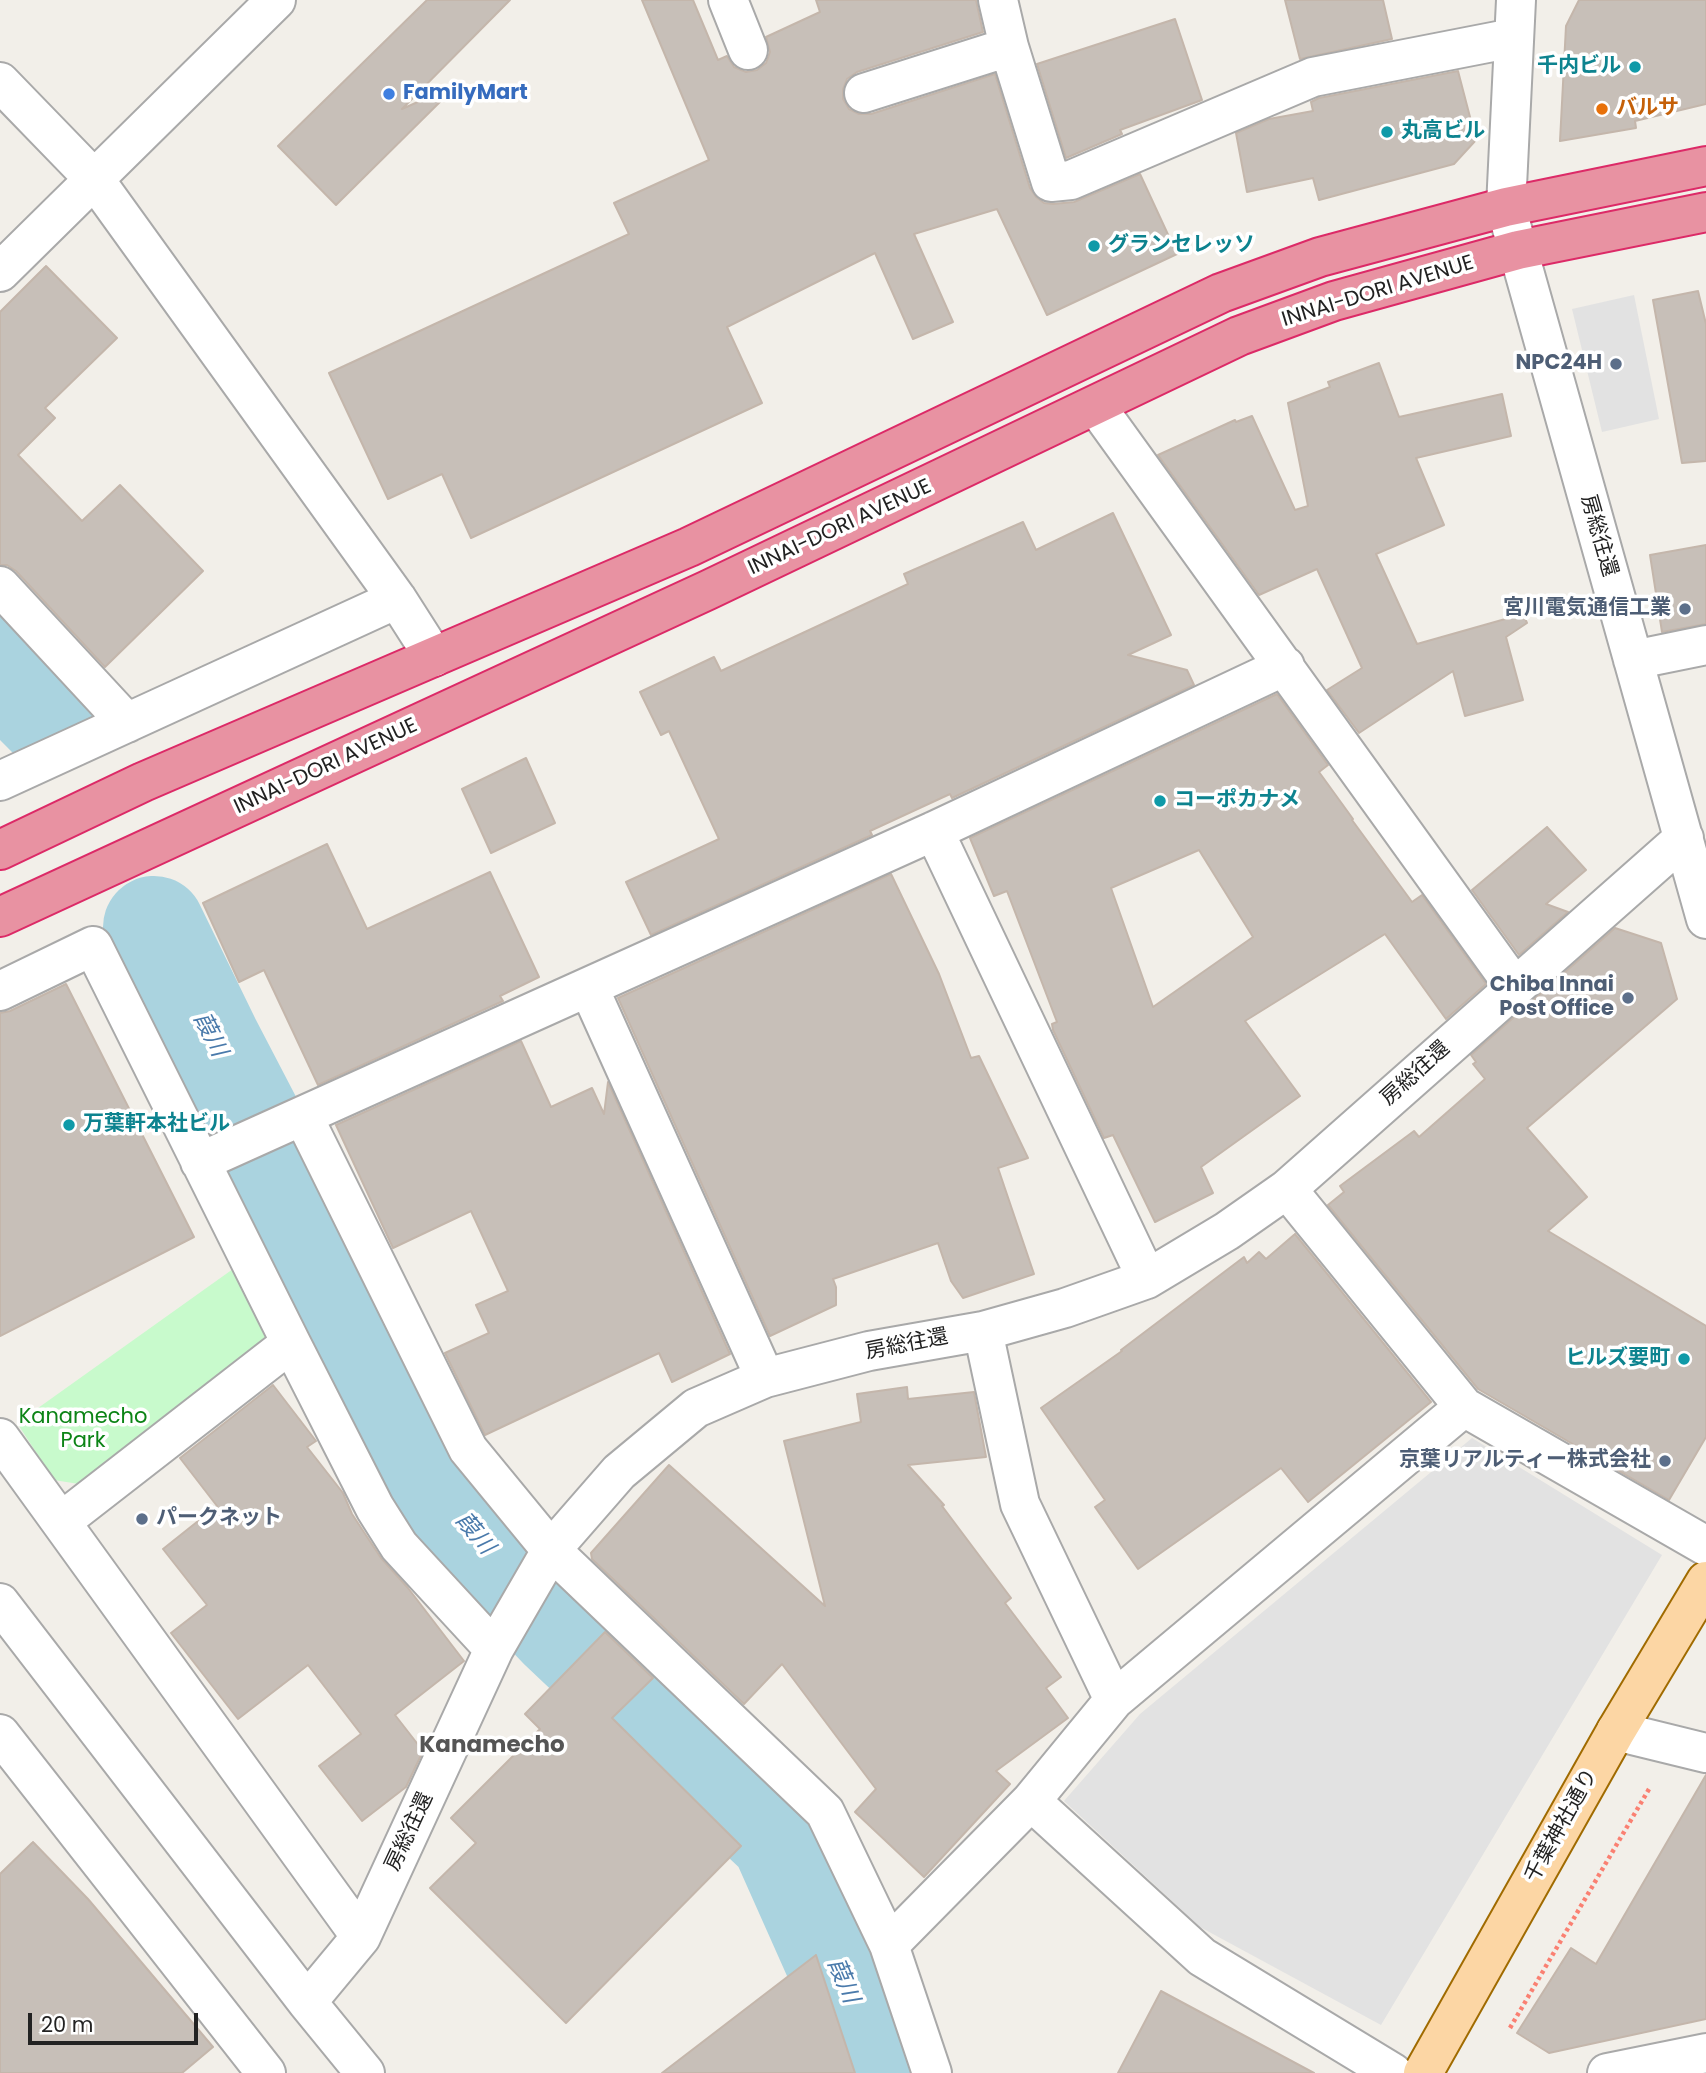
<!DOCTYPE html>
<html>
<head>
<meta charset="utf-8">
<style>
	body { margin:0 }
	#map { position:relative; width:1706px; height:2073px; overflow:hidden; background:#f2efe9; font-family:Poppins,sans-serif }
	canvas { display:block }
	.scale { position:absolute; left:28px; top:2013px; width:170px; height:32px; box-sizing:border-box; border:4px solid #222; border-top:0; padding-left:9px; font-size:21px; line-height:24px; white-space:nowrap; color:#222; -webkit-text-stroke:5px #fff; paint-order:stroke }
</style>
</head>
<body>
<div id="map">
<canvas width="1706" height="2073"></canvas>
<div class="scale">20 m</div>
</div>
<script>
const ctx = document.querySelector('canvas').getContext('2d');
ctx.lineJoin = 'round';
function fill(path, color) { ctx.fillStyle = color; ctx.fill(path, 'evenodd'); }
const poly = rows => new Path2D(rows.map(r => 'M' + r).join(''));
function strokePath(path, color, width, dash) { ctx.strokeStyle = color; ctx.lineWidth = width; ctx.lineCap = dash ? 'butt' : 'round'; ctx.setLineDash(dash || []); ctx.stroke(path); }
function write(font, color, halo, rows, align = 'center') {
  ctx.font = font + ' Poppins,"Noto Sans JP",sans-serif'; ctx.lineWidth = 7; ctx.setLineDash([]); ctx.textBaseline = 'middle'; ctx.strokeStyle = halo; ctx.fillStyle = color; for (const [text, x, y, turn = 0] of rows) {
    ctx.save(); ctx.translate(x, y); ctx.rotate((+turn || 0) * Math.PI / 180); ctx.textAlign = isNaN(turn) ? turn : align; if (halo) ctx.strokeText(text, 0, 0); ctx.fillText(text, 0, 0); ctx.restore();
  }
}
fill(poly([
	[240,1264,269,1325,264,1346,85,1485,54,1480,17,1423]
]), '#c8facc');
fill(poly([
	[1634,295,1659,419,1602,432,1572,309],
	[1472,1438,1662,1555,1381,2025,1200,1927,1064,1801,1140,1714]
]), '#e2e2e2');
strokePath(poly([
	[0,668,54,722],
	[154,927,210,1042,297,1209,409,1451,472,1535,560,1628,781,1837,862,2019,882,2073]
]), '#aad3df', 102);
const building = poly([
	[427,0,510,0,402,109,447,89,450,92,336,205,278,146,427,0],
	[642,0,693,0,718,60,727,56,734,67,746,72,757,70,766,63,770,52,766,37,820,12,816,0,976,0,983,32,857,72,847,79,843,89,843,99,849,109,859,114,871,114,995,74,1030,188,1036,197,1044,203,1053,204,1074,202,1140,174,1177,254,1047,315,997,209,914,234,953,322,913,339,875,253,727,327,762,403,471,538,442,474,388,499,329,373,629,234,614,203,709,160,642,0],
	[1285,0,1383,0,1392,39,1300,59,1285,0],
	[1579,0,1706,0,1706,104,1635,121,1636,128,1560,141,1566,26,1579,0],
	[1175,19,1202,100,1120,130,1122,134,1066,158,1037,64,1175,19],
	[1458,71,1476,140,1454,164,1319,200,1313,178,1247,192,1236,133,1269,119,1313,111,1311,102,1319,98,1458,71],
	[46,266,117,338,45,408,55,418,18,455,82,521,120,485,203,571,105,667,16,571,7,565,0,565,0,312,46,266],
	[1698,291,1706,324,1706,461,1682,463,1653,300,1698,291],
	[1379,363,1399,417,1502,394,1511,436,1416,458,1444,525,1376,554,1417,644,1523,614,1527,623,1506,637,1523,700,1465,716,1453,671,1359,733,1327,690,1362,668,1317,569,1259,595,1158,455,1235,420,1236,422,1252,416,1295,510,1308,506,1288,403,1330,387,1328,382,1379,363],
	[1113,513,1171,635,1128,655,1187,670,1194,685,952,798,950,794,870,831,872,835,651,935,626,882,719,839,669,731,661,735,640,692,714,657,721,671,908,584,904,574,1023,522,1036,550,1113,513],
	[1706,545,1706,624,1662,632,1650,555,1706,545],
	[1277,694,1328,765,1319,772,1353,819,1352,820,1412,902,1422,895,1486,984,1446,1019,1385,934,1245,1021,1300,1096,1201,1167,1213,1193,1155,1222,1113,1135,1104,1138,1053,1030,1052,1024,1057,1022,1007,891,994,896,970,838,1277,694],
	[1199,850,1253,937,1153,1007,1111,888,1199,850],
	[526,758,555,823,491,853,462,789,526,758],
	[1547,827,1586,870,1546,904,1568,912,1519,955,1472,890,1547,827],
	[327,844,367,929,490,872,539,977,500,996,503,1001,318,1085,264,970,239,982,203,903,327,844],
	[891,874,939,974,971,1058,979,1056,1028,1158,998,1168,1034,1274,963,1298,951,1281,938,1243,833,1279,836,1287,836,1305,770,1336,618,998,891,874],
	[1615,928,1661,943,1677,999,1527,1128,1587,1197,1548,1231,1706,1326,1706,1437,1669,1500,1478,1389,1328,1205,1344,1192,1340,1186,1414,1131,1419,1137,1485,1079,1473,1064,1476,1062,1471,1055,1615,928],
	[66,984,194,1237,0,1336,0,1013,10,1011,66,984],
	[521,1041,551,1107,592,1088,604,1114,608,1082,730,1354,672,1382,659,1353,485,1435,445,1353,489,1333,476,1305,508,1291,471,1211,393,1248,336,1125,521,1041],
	[1295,1234,1431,1402,1308,1502,1281,1468,1138,1569,1095,1507,1105,1500,1041,1408,1122,1351,1121,1350,1244,1257,1247,1263,1259,1252,1266,1259,1295,1234],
	[273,1385,316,1441,307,1447,343,1493,352,1514,381,1558,408,1588,464,1661,395,1715,423,1751,406,1787,362,1821,319,1766,361,1734,308,1665,238,1719,171,1633,207,1605,163,1549,217,1506,180,1458,273,1385],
	[907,1387,908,1399,974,1392,986,1457,908,1465,944,1505,942,1506,1011,1598,1005,1603,1061,1677,1046,1688,1068,1718,996,1771,1010,1784,924,1877,855,1812,876,1789,782,1664,744,1704,592,1559,591,1553,669,1465,825,1606,784,1441,861,1422,857,1394,907,1387],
	[605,1632,653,1678,612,1718,741,1846,566,2023,430,1888,476,1843,451,1818,540,1729,525,1714,605,1632],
	[1706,1775,1706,2019,1549,2053,1517,2033,1571,1948,1596,1964,1706,1775],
	[33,1842,88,1899,213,2047,182,2073,0,2073,0,1874,33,1842],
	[816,1955,855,2073,662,2073,816,1955],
	[1161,1991,1314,2073,1118,2073,1161,1991]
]);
fill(building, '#c7bfb8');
strokePath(building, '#c4b6ab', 2);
const minor = poly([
	[728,0,748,50],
	[998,0,1009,47,1051,182,1071,180,1313,77,1513,38],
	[1516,0,1506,207,1706,919],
	[0,82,95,180,397,599,434,657],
	[864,93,1009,47],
	[0,272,276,0],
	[1096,406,1514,986],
	[0,586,127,723],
	[1633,660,1706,645],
	[0,781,397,599],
	[934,831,1147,1279],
	[589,988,765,1378],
	[0,991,93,946,291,1343,375,1508,399,1546,494,1649],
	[303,1116,468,1449,551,1550,825,1812,889,1945,932,2073],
	[200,1162,934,831,1285,666],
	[1287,1189,1464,1407,1706,1546],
	[983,1331,1020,1504,1114,1700],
	[0,1438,361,1937],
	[62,1521,291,1343],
	[0,1603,307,2002,365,2073],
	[1616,1731,1706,1753],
	[0,1734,266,2073],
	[1031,1801,1202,1957,1393,2073],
	[889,1945,1031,1801,1114,1700,1464,1407],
	[307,2002,361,1937,494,1649,545,1561,551,1550,619,1472,696,1408,765,1378,869,1351,983,1331,1065,1308,1147,1279,1227,1231,1287,1189,1684,838],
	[1607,2073,1706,2053]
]);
const major = poly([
	[1423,2073,1616,1731,1706,1581]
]);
const highway = poly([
	[0,850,143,782,689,547,1221,293,1320,257,1506,207,1706,166],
	[0,917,708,590,1239,336,1334,301,1518,250,1706,212]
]);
strokePath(minor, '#a9a9a9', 42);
strokePath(major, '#a06b00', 42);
strokePath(highway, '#dc2a67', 42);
strokePath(poly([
	[1510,2028,1649,1789]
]), '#fa8072', 4.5, [3.5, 3.5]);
strokePath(minor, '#fff', 38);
strokePath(major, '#fcd6a4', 38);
strokePath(highway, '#e892a2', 38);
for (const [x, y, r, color] of [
	[1635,67,7,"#0f9aa8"],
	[389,94,7,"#3f7fe0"],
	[1602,109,7,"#e8710a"],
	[1387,132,7,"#0f9aa8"],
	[1094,246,7,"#0f9aa8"],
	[1616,364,7,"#5c6f8a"],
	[1685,609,7,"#5c6f8a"],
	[1160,801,7,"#0f9aa8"],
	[1628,998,7,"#5c6f8a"],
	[69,1125,7,"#0f9aa8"],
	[1684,1359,7,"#0f9aa8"],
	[1665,1461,7,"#5c6f8a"],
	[142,1519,7,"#5c6f8a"]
]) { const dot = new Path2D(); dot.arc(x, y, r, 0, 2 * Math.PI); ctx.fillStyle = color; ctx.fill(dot); strokePath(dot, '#fff', 2.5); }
write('bold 21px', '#0d838f', '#fff', [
	["千内ビル",1621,67,"right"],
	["丸高ビル",1401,132],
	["グランセレッソ",1108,246],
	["コーポカナメ",1174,801],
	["万葉軒本社ビル",83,1125],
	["ヒルズ要町",1670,1359,"right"]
], 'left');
write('bold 21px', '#366cbe', '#fff', [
	["FamilyMart",403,94]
], 'left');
write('bold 21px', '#c56008', '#fff', [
	["バルサ",1616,109]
], 'left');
write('21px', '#222', '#fff', [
	["INNAI-DORI AVENUE",1378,292,-17],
	["INNAI-DORI AVENUE",840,528,-25],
	["房総往還",1598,536,74],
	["INNAI-DORI AVENUE",326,767,-25],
	["房総往還",1416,1074,-42],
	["房総往還",907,1345,-11],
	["千葉神社通り",1562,1826,-61],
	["房総往還",410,1832,-65]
]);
write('bold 21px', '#4e5e75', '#fff', [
	["NPC24H",1602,364],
	["宮川電気通信工業",1671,609],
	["Chiba Innai",1614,986],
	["Post Office",1614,1010],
	["京葉リアルティー株式会社",1651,1461],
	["パークネット",156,1519,"left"]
], 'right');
write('21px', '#0c8416', '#fff', [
	["Kanamecho",83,1418],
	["Park",83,1442]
]);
write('italic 23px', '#4a7aab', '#fff', [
	["葭川",209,1035,63],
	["葭川",474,1534,50],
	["葭川",842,1981,67]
]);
write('bold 23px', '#555', '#fff', [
	["Kanamecho",492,1746]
]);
</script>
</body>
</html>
